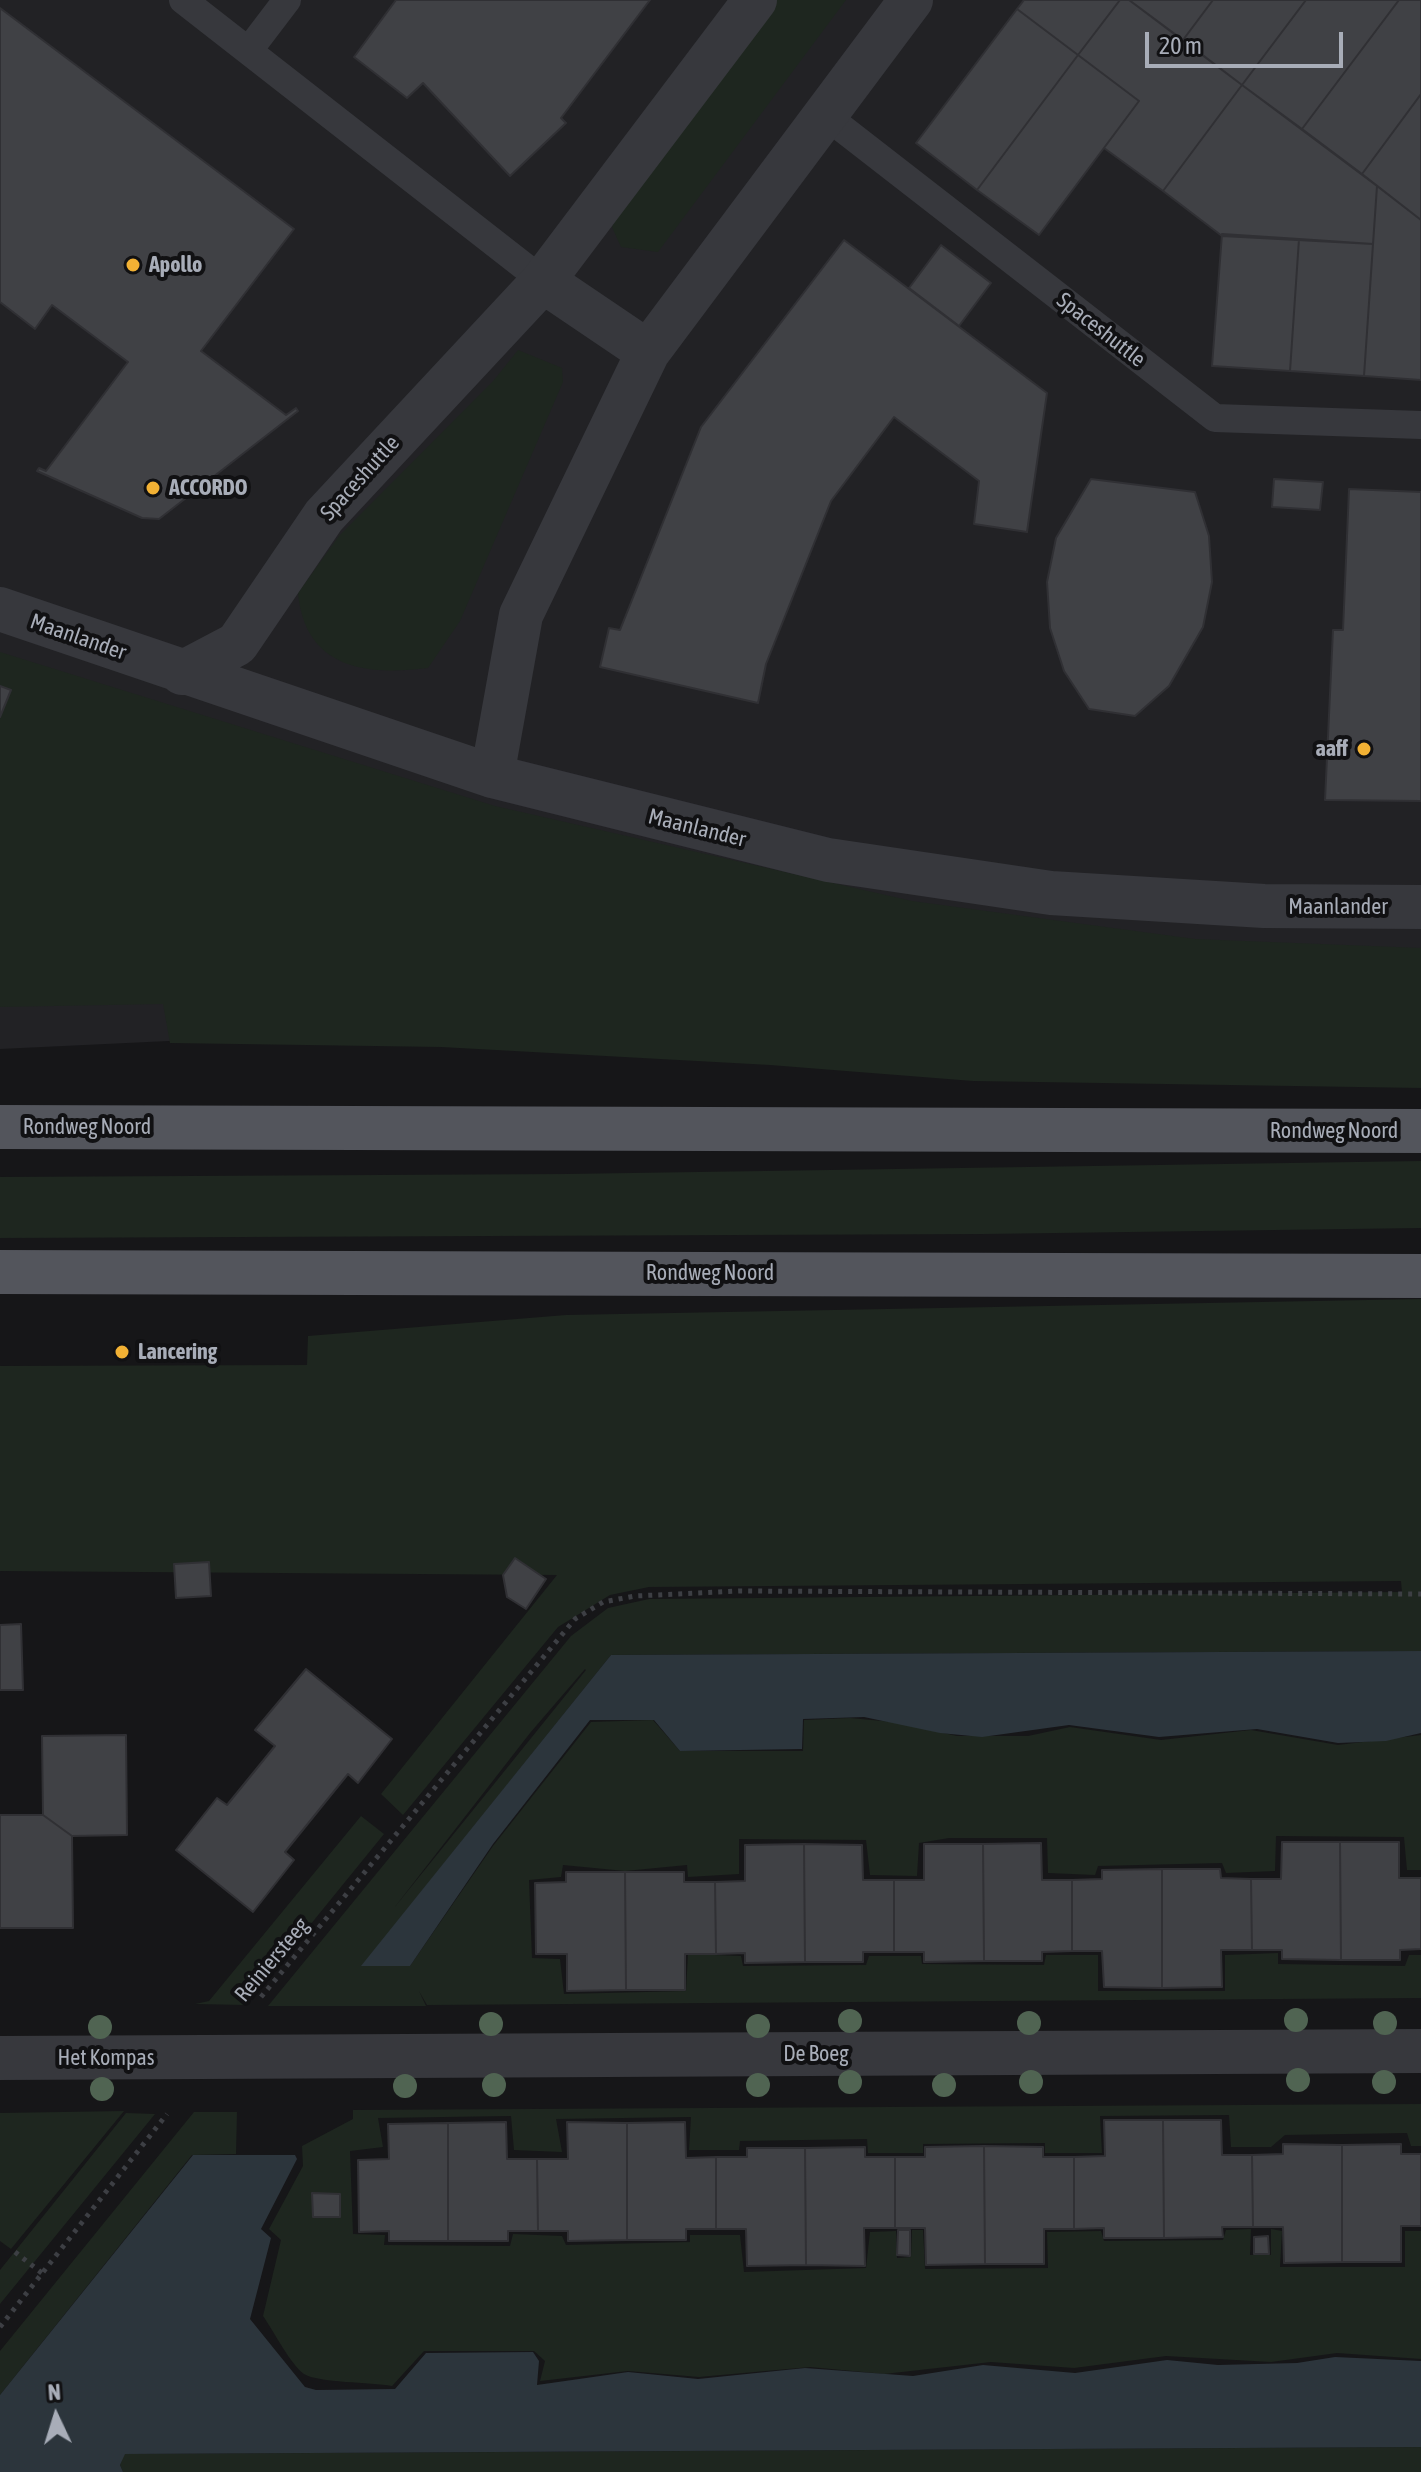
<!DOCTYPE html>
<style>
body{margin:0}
#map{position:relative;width:1421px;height:2472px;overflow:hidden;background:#161618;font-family:"Asap Condensed",sans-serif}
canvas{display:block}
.north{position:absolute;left:16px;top:2376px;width:80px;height:80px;-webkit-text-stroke:6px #111113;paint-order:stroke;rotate:356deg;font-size:22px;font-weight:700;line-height:32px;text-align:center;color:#a8adb8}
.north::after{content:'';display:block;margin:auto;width:28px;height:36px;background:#a8adb8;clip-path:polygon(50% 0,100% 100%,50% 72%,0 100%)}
.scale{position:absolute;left:1145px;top:32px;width:198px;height:36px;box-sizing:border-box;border:4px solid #a8adb8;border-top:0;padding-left:10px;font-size:24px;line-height:28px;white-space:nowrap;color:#a8adb8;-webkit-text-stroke:6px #111113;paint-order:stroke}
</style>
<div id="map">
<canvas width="1421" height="2472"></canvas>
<div class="north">N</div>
<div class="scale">20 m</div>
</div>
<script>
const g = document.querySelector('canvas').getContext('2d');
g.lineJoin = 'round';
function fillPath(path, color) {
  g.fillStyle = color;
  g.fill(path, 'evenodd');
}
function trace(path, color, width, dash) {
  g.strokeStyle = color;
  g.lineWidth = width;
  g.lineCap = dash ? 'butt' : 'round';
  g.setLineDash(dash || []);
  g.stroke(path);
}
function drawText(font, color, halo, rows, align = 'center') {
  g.font = font + ' "Asap Condensed",sans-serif';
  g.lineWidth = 8;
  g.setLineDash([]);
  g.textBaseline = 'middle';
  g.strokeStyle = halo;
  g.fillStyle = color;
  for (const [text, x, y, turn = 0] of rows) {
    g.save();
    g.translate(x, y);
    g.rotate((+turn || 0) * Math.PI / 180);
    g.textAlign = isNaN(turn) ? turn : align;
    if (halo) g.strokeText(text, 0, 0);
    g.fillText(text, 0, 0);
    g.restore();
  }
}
fillPath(new Path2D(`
 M0 0H1421V1011L887 1007 0 1049Z`), '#222225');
fillPath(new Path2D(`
 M775 0H846L658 252 621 247 612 227 622 203Z
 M518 350 562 368 563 382 460 621 428 668C365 676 305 668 298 593L339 536 494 380Z
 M0 652 495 806 912 901 1195 939 1421 948V1088L973 1081 770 1065 441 1047 170 1043 163 1004 0 1007Z
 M1421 1161V1228L984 1234 0 1238V1177L566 1174Z
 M1421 1299V1651L611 1655 362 1966H410L493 1846 591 1722 653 1720 680 1751H803L804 1720 850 1718 893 1722 957 1736H1028L1070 1727 1161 1740 1251 1730 1338 1745 1421 1735V1870H1407L1404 1837 1276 1836 1275 1871 1226 1873 1222 1863 1098 1866 1095 1875 1048 1873 1047 1838H949L919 1843 917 1876 870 1875 866 1840 739 1839V1874L688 1877 687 1865 625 1871 563 1865 561 1877 529 1880 532 1958 560 1959 564 1994 686 1991 688 1954 741 1956 743 1966 866 1965 869 1956H921L922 1964 1044 1965 1046 1955H1098V1991H1225V1955L1278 1953V1964L1405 1966 1409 1955H1421V1998L427 2005 419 1991 426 2006H268L571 1636 608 1608 649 1599 1402 1592 1401 1581 649 1587 610 1595 558 1627 403 1815 381 1794 557 1575 0 1571V1366L307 1365 308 1336 566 1315ZM585 1669 586 1670 394 1908 530 1733Z
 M361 1816 384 1834 245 2005 195 2004 209 2001Z
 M1421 2104V2146H1411L1407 2133 1285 2135 1271 2147H1231L1229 2115 1100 2116 1102 2153H1045V2143L923 2144V2153H868L867 2139 740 2141 739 2150H689L691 2117 556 2119 562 2152 514 2150 511 2116 378 2118 383 2147 350 2151 353 2234 385 2235 384 2245 510 2246 513 2234 562 2236 566 2245 690 2242V2235H740L744 2272 866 2268 870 2232 896 2231 897 2258 911 2257 912 2230H923L925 2269 1048 2268 1047 2232 1101 2231 1104 2241 1223 2240 1226 2230 1251 2229 1250 2255H1271V2229L1282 2231 1280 2267H1405V2231H1421V2359L1337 2353 1271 2362 1166 2356 1074 2368 991 2362 884 2374 810 2367 699 2377 628 2371 540 2381 545 2361 534 2351H424L392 2386C371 2382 318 2383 304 2374 291 2365 273 2330 263 2316L281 2240 269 2229 303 2166 302 2146 353 2119V2110Z
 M124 2111 11 2249 0 2241V2113Z
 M194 2112H237L236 2154 192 2155 0 2395V2351Z
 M126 2113 155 2114 0 2304V2270Z
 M1421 2447V2472H123L120 2465 124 2454Z`), '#1e261f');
fillPath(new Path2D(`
 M1421 1651V1733L1386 1741 1338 1743 1257 1729 1159 1737 1069 1725 982 1737 940 1733 864 1717 803 1719 802 1749 680 1751 654 1720H590L493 1844 410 1966H361L611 1655Z
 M193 2155H295L297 2159 261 2229 271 2238 250 2319 305 2387 316 2390 395 2389 426 2353 533 2352 539 2361 537 2385 628 2372 698 2379 805 2368 913 2376 983 2365 1075 2373 1167 2360 1218 2365 1297 2363 1335 2357 1421 2361V2447L125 2454 120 2465 123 2472H0V2395Z`), '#2c353c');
const building = new Path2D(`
 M396 0H650L561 118 566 123 510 176 423 83 407 98 354 57Z
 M1024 0H1120L1078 55 1017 9Z
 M1120 0H1129L1242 85 1163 191 1104 148 1139 101 1078 55Z
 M1129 0H1213L1183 40Z
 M1213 0H1306L1242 85 1183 40Z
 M1306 0H1399L1302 129 1242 85Z
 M1399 0H1421V94L1362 174 1302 129Z
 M0 8 294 229 201 351 286 415 296 408 298 411 159 519 142 518 37 471 39 468 46 471 128 362 52 305 35 329 0 302Z
 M1017 9 1078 55 977 190 916 143Z
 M1078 55 1139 101 1039 235 977 190Z
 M1242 85 1377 186 1373 244 1222 236 1163 191Z
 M1421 94V220L1362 174Z
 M1377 186 1421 220V380L1364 376Z
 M1222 234 1299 239 1290 371 1212 366Z
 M1299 239 1373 244 1364 376 1290 371Z
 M844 240 1047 393 1027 532 974 524 979 481 894 417 831 501 766 664 758 703 600 667 609 628 620 630 701 427Z
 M941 245 991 283 959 326 909 288Z
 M1091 479 1195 492 1209 536 1212 582 1203 627 1169 686 1135 716 1089 709 1064 671 1050 628 1047 582 1056 538Z
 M1274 479 1323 482 1320 510 1272 507Z
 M1349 489 1421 492V801L1325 800 1333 630H1343Z
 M0 686 11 690 0 717Z
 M515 1558 546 1579 526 1609 507 1597 503 1575Z
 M209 1562 211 1596 176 1598 174 1564Z
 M21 1624 23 1690H0V1625Z
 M306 1669 392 1739 358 1783 348 1774 285 1852 294 1860 253 1912 176 1850 217 1798 227 1805 275 1746 255 1730Z
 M126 1735 127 1835 72 1836 43 1815 42 1736Z
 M0 1815H43L72 1836 73 1928H0Z
 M1282 1842H1340L1341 1960 1282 1959V1950H1252L1251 1879H1281Z
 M1340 1842H1399V1878H1421V1949L1400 1950V1960H1341Z
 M1041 1843 1042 1880H1072V1951L1042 1952V1961H984L983 1844Z
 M804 1844 862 1845 863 1880H894V1952H863V1962H805Z
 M804 1844 805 1962 745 1963V1953L716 1954 715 1882 745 1881V1845Z
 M924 1844H983L984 1961 924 1962V1952H894V1880H924Z
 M1162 1869V1988L1104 1987 1102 1951H1072V1880L1102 1879V1870Z
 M1162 1869H1220L1221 1878 1251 1879 1252 1950H1221L1222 1987 1162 1988Z
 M566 1872H625L626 1990 567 1991V1954H536L535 1883 566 1882Z
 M625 1872H684V1882H715L716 1954H685V1990H626Z
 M1104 2120H1163L1164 2238H1104V2228L1074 2229V2157L1105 2156Z
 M1163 2120H1221L1222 2155H1252L1253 2227H1222L1223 2237 1164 2238Z
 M506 2122 507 2159H537L538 2231H508V2241H448V2123Z
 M567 2122 627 2123V2240L568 2241V2231H538L537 2159H568Z
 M685 2122 686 2158 716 2157V2229H686V2240H627V2123Z
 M448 2123V2241H389V2231L359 2232 358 2160 389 2159 388 2124Z
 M1283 2144 1342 2145V2262L1284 2263 1283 2227H1253L1252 2155 1283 2154Z
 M1401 2144V2154H1421V2226H1401V2262H1342V2145Z
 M984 2146 1043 2147V2157H1074V2229H1044V2264H985Z
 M984 2146 985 2264 926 2265 925 2228H895V2157H925V2147Z
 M865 2147V2157H895V2228H864L865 2266 806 2265 805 2148Z
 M747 2148H805L806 2265 747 2266 746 2229H716V2157H747Z
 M312 2193 340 2194V2217H313Z
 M898 2230H910V2256L897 2255Z
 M1268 2236 1269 2254H1254V2237Z`);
fillPath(building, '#404145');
trace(building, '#303034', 2);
trace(new Path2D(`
 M261 1997 575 1619 603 1602 635 1596 739 1591 1421 1594
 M15 2252 43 2274
 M0 2327 167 2114`), '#3d3f44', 5, [4, 6]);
trace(new Path2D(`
 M183 0 543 281
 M249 50 287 0
 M825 115 1215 418 1421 425`), '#37383d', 28);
trace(new Path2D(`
 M543 281 648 352
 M0 609 492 776 828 860 1051 893 1264 906 1421 907
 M182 673 237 644 324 516 543 281 755 0
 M492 776 521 615 648 352 911 0
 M0 2058 1421 2051`), '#37383d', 44);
trace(new Path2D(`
 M0 1127 1421 1131
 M0 1272 1421 1276`), '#53555c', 44);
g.fillStyle = '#506452';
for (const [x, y] of [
 [1296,2020],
 [850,2021],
 [1029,2023],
 [1385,2023],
 [491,2024],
 [758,2026],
 [100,2027],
 [1298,2080],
 [850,2082],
 [1031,2082],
 [1384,2082],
 [494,2085],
 [758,2085],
 [944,2085],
 [405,2086],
 [102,2089]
]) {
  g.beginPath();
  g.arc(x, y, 12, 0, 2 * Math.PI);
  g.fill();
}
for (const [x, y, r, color] of [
 [133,265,8,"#f2b134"],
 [153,488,8,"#f2b134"],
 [1364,749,8,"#f2b134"],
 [122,1352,8,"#f2b134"]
]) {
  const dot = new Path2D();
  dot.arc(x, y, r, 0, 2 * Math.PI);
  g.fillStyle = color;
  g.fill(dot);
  trace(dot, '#111113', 3);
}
drawText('bold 22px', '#a8adb8', '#111113', [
 ["Apollo",149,265],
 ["ACCORDO",169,488],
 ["aaff",1348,749,"right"],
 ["Lancering",138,1352]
], 'left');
drawText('22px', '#a8adb8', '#111113', [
 ["Spaceshuttle",1101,330,38],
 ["Spaceshuttle",360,478,-48],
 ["Maanlander",78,637,19],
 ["Maanlander",697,828,14],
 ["Maanlander",1338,907],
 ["Rondweg Noord",87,1127],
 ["Rondweg Noord",1334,1131],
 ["Rondweg Noord",710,1273],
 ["Reiniersteeg",272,1960,-50],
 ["De Boeg",816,2054],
 ["Het Kompas",106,2058]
]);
</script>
